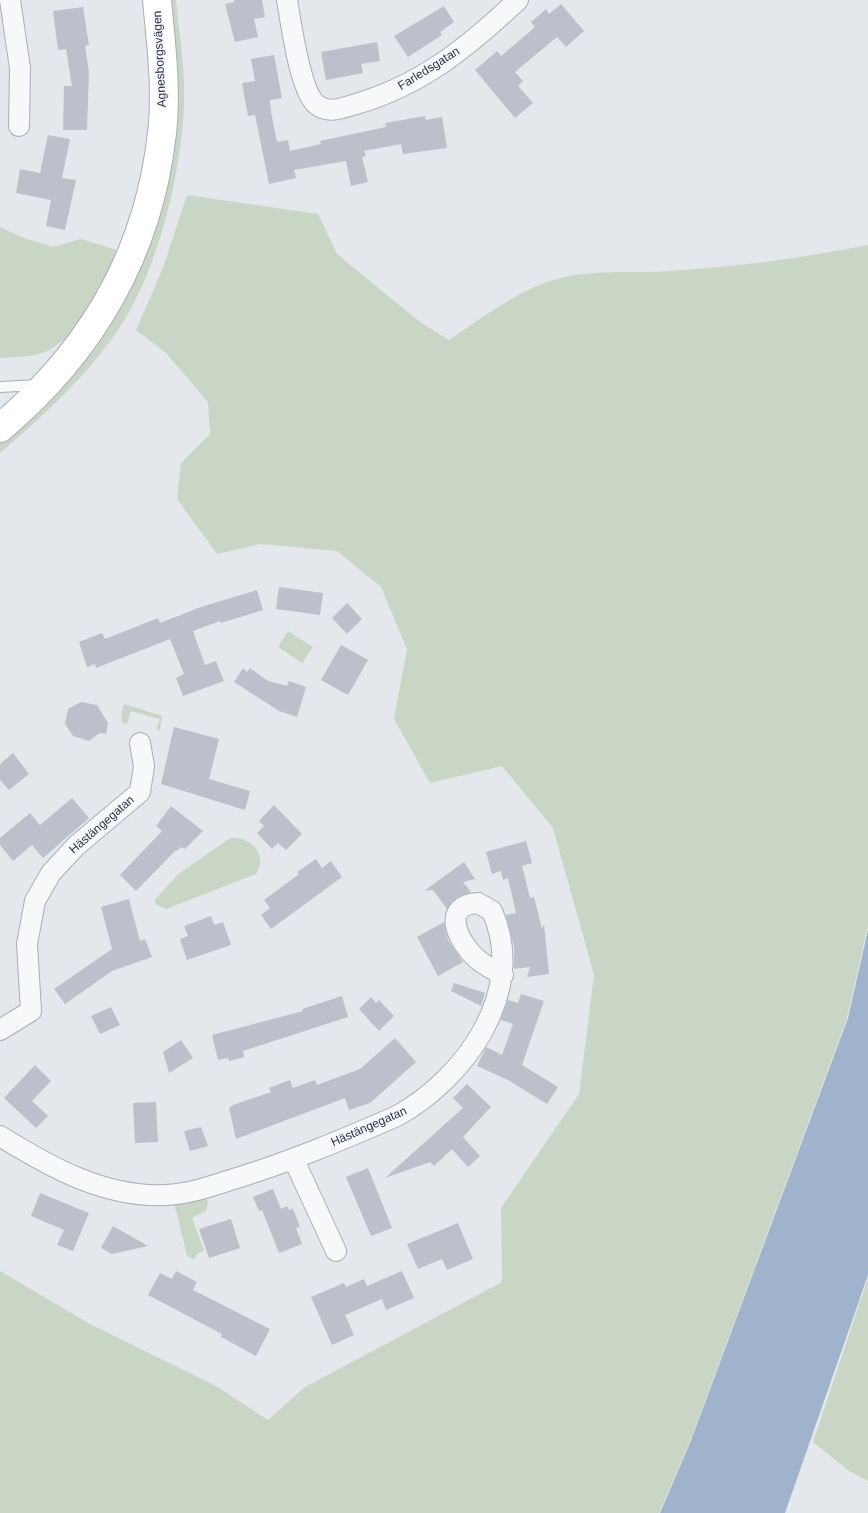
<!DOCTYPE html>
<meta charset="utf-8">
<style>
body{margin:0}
canvas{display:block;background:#e4e7ec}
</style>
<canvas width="868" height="1513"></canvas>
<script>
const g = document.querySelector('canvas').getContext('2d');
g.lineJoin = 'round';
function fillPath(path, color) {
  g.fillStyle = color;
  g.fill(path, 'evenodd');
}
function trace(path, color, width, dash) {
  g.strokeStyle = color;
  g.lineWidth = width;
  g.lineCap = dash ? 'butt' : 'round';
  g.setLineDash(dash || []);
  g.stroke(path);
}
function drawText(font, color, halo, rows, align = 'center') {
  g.font = font + ' Helvetica,sans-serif';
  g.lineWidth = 4;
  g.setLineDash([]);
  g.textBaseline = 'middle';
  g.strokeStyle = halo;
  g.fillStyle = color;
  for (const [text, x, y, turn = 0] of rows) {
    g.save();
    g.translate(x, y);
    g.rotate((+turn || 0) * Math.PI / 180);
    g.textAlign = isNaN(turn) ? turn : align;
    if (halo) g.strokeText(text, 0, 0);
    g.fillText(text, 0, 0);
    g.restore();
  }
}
fillPath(new Path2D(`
 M165 0H176C180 40 187 81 183 121 178 186 155 276 118 330 86 377 43 416 0 453V441L19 427 136 269Z
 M187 195 318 214 337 254 420 322 449 340C480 319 512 295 547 282 586 268 628 274 668 271 735 267 802 258 868 245V925L847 1018 689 1444 659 1513H0V1271L90 1324 216 1386 268 1420 305 1387 502 1282 501 1208 579 1094 594 975 553 828 502 766 430 783 394 719 407 649 381 587 337 551 260 544 217 554 177 499 181 463 210 434 208 402 165 352 136 330 163 268Z
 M0 227 24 238 53 247 81 239 120 251C103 285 76 347 35 355 23 357 11 357 0 358Z
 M288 631 313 647 302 663 278 647Z
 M124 704 162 716 160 730H156L160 719 131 711 127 724 122 722 121 715Z
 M230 838C250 835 269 856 256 874L166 909 155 904V900L177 875Z
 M205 1193 208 1203 206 1211 192 1218 204 1250 197 1254 194 1260 187 1256 174 1202Z
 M868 1278V1481L849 1471 813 1442Z`), '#c9d6c5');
fillPath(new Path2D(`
 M868 930V1275L785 1513H660L690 1443 848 1018Z`), '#9fb4cc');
fillPath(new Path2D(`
 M234 0H262L265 17 254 19 258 37 235 42 225 4 234 2Z
 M561 4 584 31 566 47 557 37 515 72 523 81 518 86 533 103 515 118 475 70 497 51 501 56 535 27 531 22 546 9 549 14Z
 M444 6 454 22 440 32 442 35 408 57 394 36Z
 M83 7 89 45 85 46 89 72 87 130H63L64 86H72L66 49 58 50 53 11Z
 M377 42 380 61 361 64 363 73 326 80 321 52Z
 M274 55 282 98 270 100 271 112 277 142 288 140 290 151 321 144 320 141 386 127 385 123 425 116 426 120 442 117 447 148 403 154 401 144 364 151 366 156 362 157 368 182 351 186 346 161 294 170 296 178 269 184 255 115 248 116 242 83 255 81 251 59Z
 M48 135 70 139 62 178 76 180 65 230 46 226 51 200 16 193 20 169 40 173Z
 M279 587 323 593 320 615 276 609Z
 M257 590 263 610 221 623 220 621 193 631 205 665 216 661 224 681 183 696 176 678 184 674 170 639 96 668 95 664 87 667 79 642 102 633 105 639 158 618 160 623 201 607Z
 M347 603 362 619 347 634 332 618Z
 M341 645 368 660 348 695 321 680Z
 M243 668 247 672 250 668 268 681 287 686 289 681 306 687 297 717 279 711 234 682Z
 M81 702 97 705 108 723 106 734 100 733 89 741 73 736 65 724 68 709Z
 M174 727 219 739 209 779 250 791 245 810 161 784Z
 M13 753 29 774 9 790 0 780V764Z
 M72 798 89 818 43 858 32 845 13 861 0 845V838L30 813 40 825Z
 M274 805 302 834 286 850 278 843 272 849 257 833 264 826 259 821Z
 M171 806 203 831 185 849 181 847 177 851 176 850 136 891 120 875 162 831 156 826Z
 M526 841 532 863 522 866 530 898 534 897 542 929 544 925 549 974 527 977 530 967 514 969V947L506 915 516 913 508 878 503 880 501 871 492 874 486 852Z
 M316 859 322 868 331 861 342 877 271 929 261 915 270 908 264 900 299 874 297 872Z
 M464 862 475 879 463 882 471 892 460 896 452 901 447 909 433 890 424 891Z
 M129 899 140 941 145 939 152 957 112 971 65 1004 54 989 112 949 101 907Z
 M211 916 214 925 223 922 231 945 187 960 180 939 188 936 184 926Z
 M444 922 448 940 463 962 438 976 417 937Z
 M454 983 485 993 481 1006 451 991Z
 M521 994 544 1001 522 1065 558 1087 547 1104 508 1080 477 1066 486 1047 502 1055 513 1024 501 1020 502 1016 508 1000 518 1003Z
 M342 996 348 1017 243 1051 244 1057 229 1061 228 1058 218 1060 212 1035 303 1011 302 1009Z
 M371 997 376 1003 379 1000 394 1016 379 1031 359 1009Z
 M111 1007 120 1025 100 1034 91 1016Z
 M395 1038 416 1062 370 1103 349 1110 345 1098 236 1139 229 1108 233 1105 271 1092 269 1088 290 1080 293 1088 315 1080 317 1085 360 1069Z
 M181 1040 193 1058 169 1073 163 1052Z
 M35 1065 51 1081 32 1101 48 1116 36 1128 4 1098Z
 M467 1084 491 1107 463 1137 480 1156 468 1167 452 1149 434 1166 430 1162 385 1178 463 1108 453 1098Z
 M156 1102 158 1142 135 1143 133 1103Z
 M201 1127 208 1146 190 1151 184 1131Z
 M368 1168 392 1228 371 1236 346 1177Z
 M273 1189 281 1209 287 1206 289 1210 293 1209 300 1227 296 1228 302 1244 279 1253 262 1210 259 1211 253 1197Z
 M40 1193 89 1213 73 1251 57 1245 64 1230 31 1216Z
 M231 1219 240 1248 209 1258 199 1229Z
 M458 1223 473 1259 447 1270 442 1259 418 1269 407 1244Z
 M113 1226 148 1246 112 1254 101 1248Z
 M176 1271 197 1282 193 1290 270 1329 256 1356 221 1337 222 1334 148 1295 160 1273 172 1279Z
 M402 1271 414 1298 386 1310 382 1299 345 1315 354 1335 332 1345 311 1297 344 1283 346 1287 364 1279 367 1286Z`), '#bbc0ca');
const lane = new Path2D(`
 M0 387 38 385`);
const street = new Path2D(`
 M10 0 20 68 19 126
 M287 0C291 23 300 92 317 105 329 114 343 108 356 104 422 85 469 46 518 0
 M0 1030 31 1011 27 944 35 901 51 873 76 846 140 792 144 766 140 743
 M0 1136C50 1167 105 1198 166 1195 190 1194 215 1185 237 1178 292 1161 344 1139 397 1116 465 1078 528 992 492 911L478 903C440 905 458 942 476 958 483 965 494 970 503 975
 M294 1160 336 1251`);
const secondary = new Path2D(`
 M0 428C92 351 149 252 162 133 167 89 161 44 157 0`);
trace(lane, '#a9aeb7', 12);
trace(street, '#a9aeb7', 22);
trace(secondary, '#a9aeb7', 30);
trace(lane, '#f7f8fa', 10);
trace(street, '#f7f8fa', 20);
trace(secondary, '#fff', 28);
drawText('12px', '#2b3445', '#f4f6f9', [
 ["Agnesborgsvägen",160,59,-93],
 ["Farledsgatan",429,69,-32],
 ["Hästängegatan",102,825,-41],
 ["Hästängegatan",369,1127,-24]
]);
</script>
